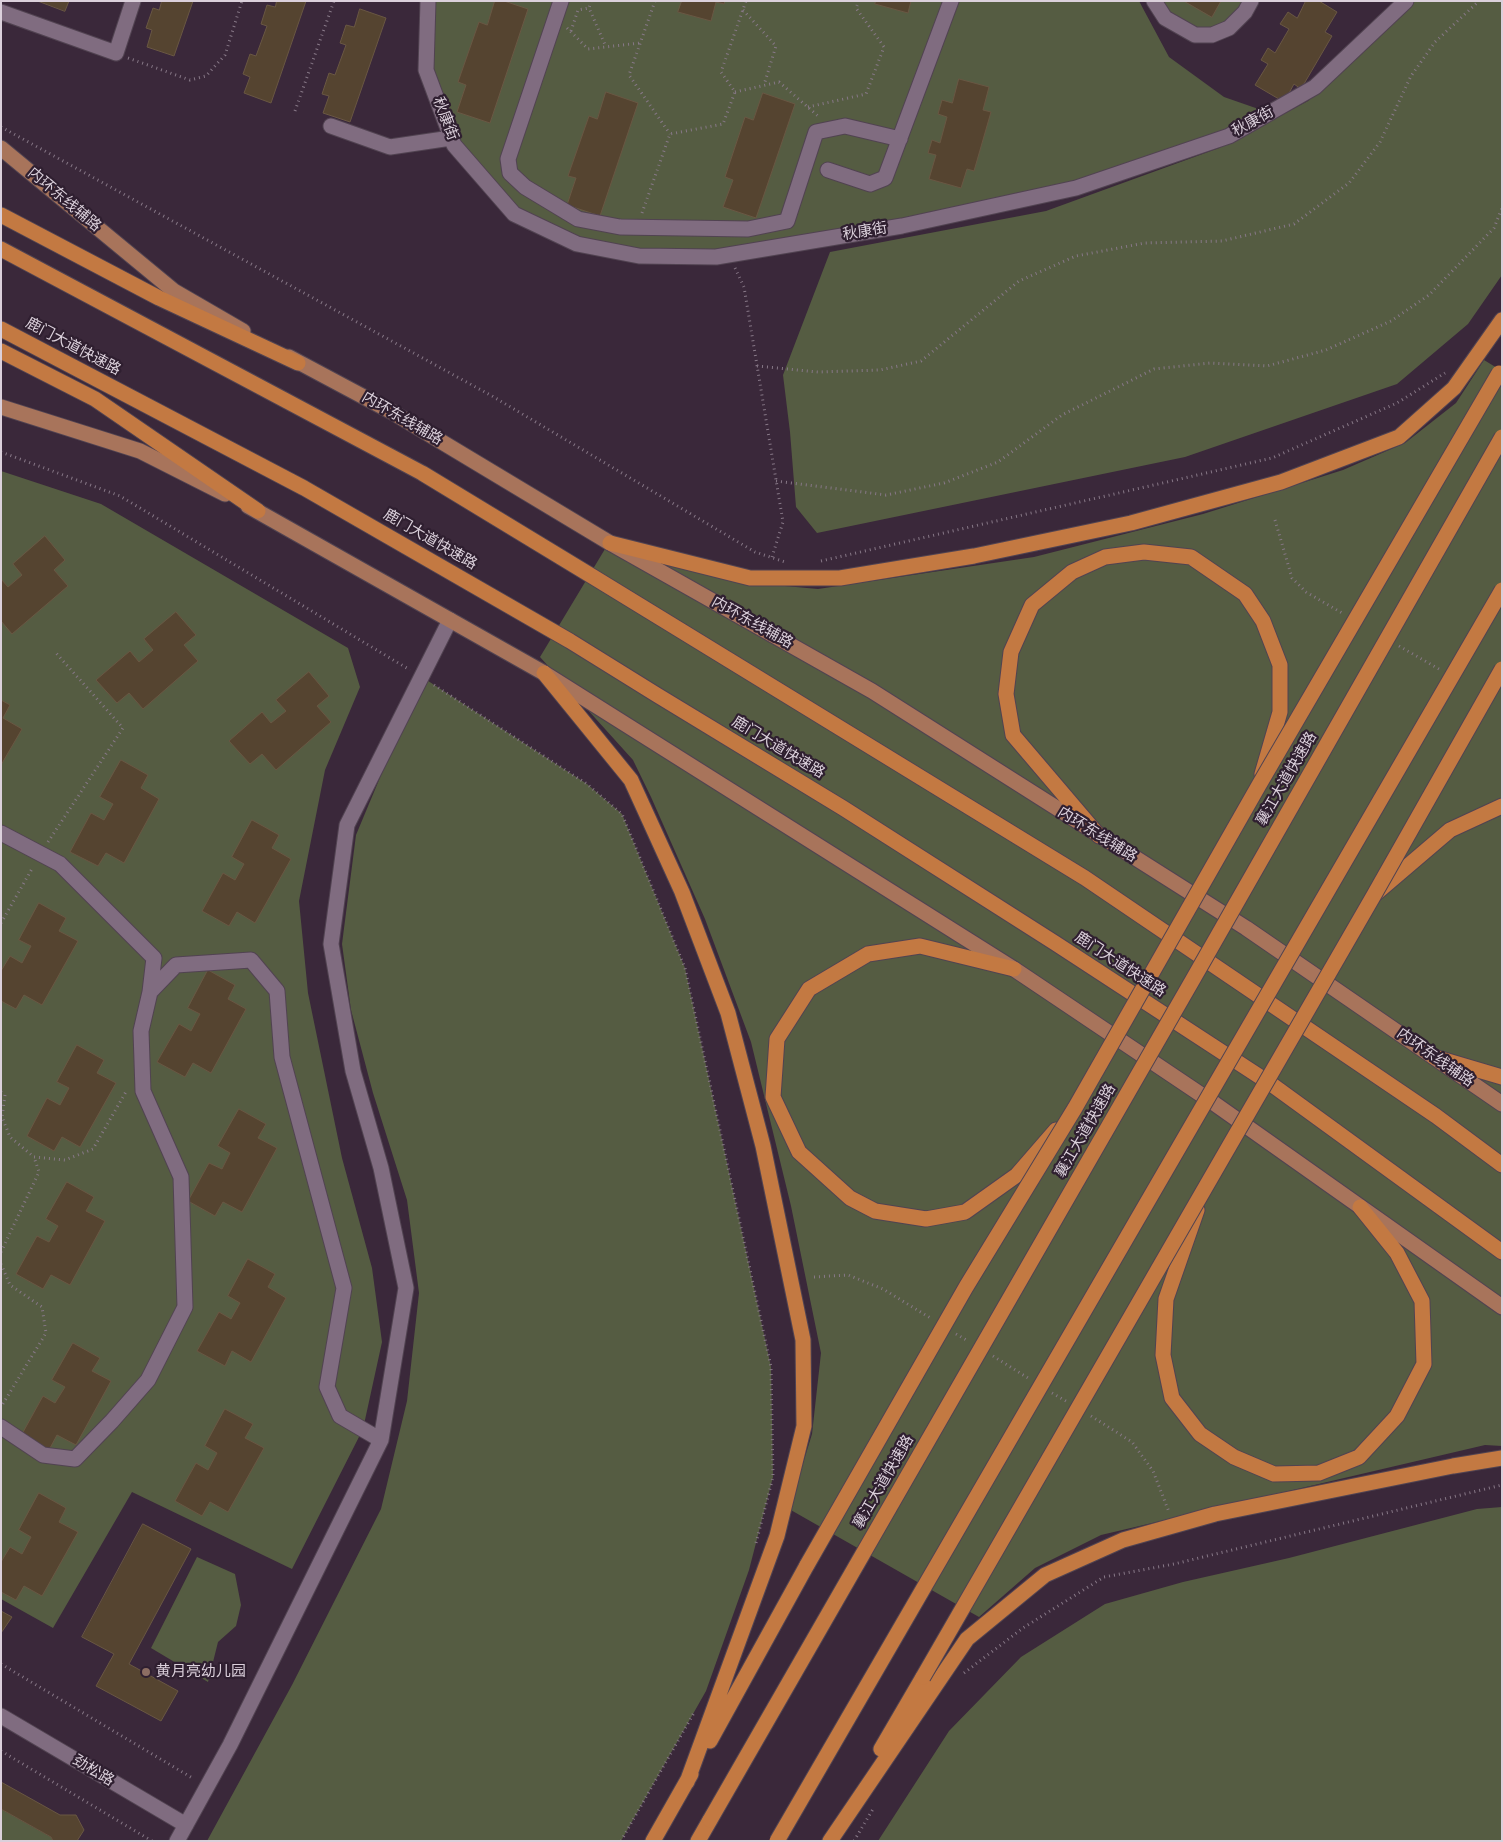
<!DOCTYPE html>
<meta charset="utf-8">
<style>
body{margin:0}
#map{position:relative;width:1503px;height:1842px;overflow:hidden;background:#3a283a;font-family:"Source Serif 4",serif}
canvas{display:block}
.frame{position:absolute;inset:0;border:2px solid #dbd0db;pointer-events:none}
</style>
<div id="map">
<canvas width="1503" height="1842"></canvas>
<div class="frame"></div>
</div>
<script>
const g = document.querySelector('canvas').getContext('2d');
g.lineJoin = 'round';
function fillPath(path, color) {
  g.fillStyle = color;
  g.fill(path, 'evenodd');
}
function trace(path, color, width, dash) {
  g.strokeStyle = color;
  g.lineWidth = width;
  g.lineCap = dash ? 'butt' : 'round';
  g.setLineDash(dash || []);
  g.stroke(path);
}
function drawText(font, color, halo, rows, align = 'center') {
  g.font = font + ' "Source Serif 4","Noto Sans SC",serif';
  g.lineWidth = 4.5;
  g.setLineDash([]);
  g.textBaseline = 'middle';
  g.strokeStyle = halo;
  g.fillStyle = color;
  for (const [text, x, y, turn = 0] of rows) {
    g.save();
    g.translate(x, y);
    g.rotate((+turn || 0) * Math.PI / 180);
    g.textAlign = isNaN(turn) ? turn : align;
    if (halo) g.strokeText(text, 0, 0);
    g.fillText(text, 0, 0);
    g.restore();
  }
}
fillPath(new Path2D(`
 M428 1H1139L1169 57 1224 97 1270 113 1076 188 716 257 577 244 514 214 454 145 426 70Z
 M1154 1H1251L1229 28 1195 35Z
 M1415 1H1502V275L1468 324 1397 384 1185 457 817 533 796 507 790 432 783 375 830 252 1046 211 1219 148 1308 101Z
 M1484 360 1502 371V1446L1485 1445 1101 1535 1035 1568 979 1617 789 1509 812 1434 821 1353 791 1206 751 1042 705 919 651 797 633 760 540 657 605 549 710 574 763 584 818 589 1034 557 1203 514 1343 470 1405 443 1456 403Z
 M1 471 101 504 348 648 360 687 325 770 299 901 308 993 342 1158 372 1268 382 1342 363 1429 292 1569 132 1492 53 1628 1 1599Z
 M422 677 587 784 622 814 685 968 771 1367 773 1477 749 1570 706 1691 621 1841H207L292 1685 381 1509 407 1401 419 1293 407 1200 373 1093 351 1010 342 944 356 835Z
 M1502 1507V1841H878L949 1731 1021 1657 1105 1604 1183 1582 1289 1558 1477 1509Z
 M197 1557 235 1574 241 1605 236 1626 218 1642 208 1682 151 1648Z
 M1 1809 51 1837 53 1841H1Z`), '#555c42');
const building = new Path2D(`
 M38 1H69L65 11Z
 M162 1H193L174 56 147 47 152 30 146 28 153 8 159 10Z
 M277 1H306L271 103 244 93 250 77 243 74 250 54 256 56 267 26 261 24 267 5 275 7Z
 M495 1H504L528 9 490 123 457 112 466 85 458 82 479 22 487 25Z
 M682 1H725L724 4 716 2 711 21 678 12Z
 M876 1H911L908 13 875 4Z
 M1184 1H1221L1212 17Z
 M1306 1H1319L1337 12 1325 32 1332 36 1301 89 1294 84 1284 102 1255 85 1268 64 1261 60 1268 48 1275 53 1289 29 1280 24 1288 12 1297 18Z
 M360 9 386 18 350 122 323 113 329 96 322 94 329 73 335 75 346 45 340 43 346 25 354 27Z
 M959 79 989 87 983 110 991 112 974 171 967 169 961 188 929 179 936 155 928 153 932 140 940 143 947 117 938 114 942 100 952 103Z
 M606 92 638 103 600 216 567 205 576 178 568 176 589 116 597 119Z
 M763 93 795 104 756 218 723 207 733 180 725 177 745 117 753 120Z
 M45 536 65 560 54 570 68 586 12 634 1 621V579L8 587 22 575 13 564Z
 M176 612 196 635 184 645 198 661 143 709 129 693 117 703 96 680 130 651 139 662 153 650 144 639Z
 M309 672 329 696 317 706 331 722 276 770 262 754 250 764 229 741 262 712 271 723 286 711 276 700Z
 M1 700 10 705 3 718 22 729 1 765Z
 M121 760 148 775 141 788 159 799 124 863 106 853 98 866 70 852 91 813 104 820 113 804 100 797Z
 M252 820 279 835 272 848 291 859 255 923 237 912 229 926 202 911 223 873 235 880 244 864 232 857Z
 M39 903 66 918 59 931 78 941 42 1005 24 995 16 1009 1 1001V971L10 956 22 963 31 946 19 940Z
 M208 970 235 985 228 999 246 1009 211 1073 193 1063 185 1077 157 1062 179 1024 191 1031 200 1014 188 1008Z
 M77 1045 104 1060 97 1073 116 1083 80 1147 62 1137 54 1151 27 1136 47 1098 60 1105 69 1088 57 1082Z
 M239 1109 266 1124 258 1138 277 1148 242 1212 223 1202 215 1216 188 1201 209 1163 222 1169 230 1153 218 1146Z
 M67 1182 94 1197 86 1211 105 1221 70 1285 51 1275 43 1289 16 1274 37 1236 49 1242 58 1226 46 1219Z
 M248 1259 275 1274 268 1287 286 1298 251 1362 232 1351 225 1366 197 1351 219 1312 231 1319 240 1303 228 1296Z
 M73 1343 100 1358 92 1371 111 1381 76 1445 57 1435 49 1450 22 1434 43 1396 55 1403 65 1387 52 1380Z
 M225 1409 253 1424 245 1438 264 1448 228 1512 210 1502 202 1516 175 1501 196 1463 208 1470 217 1453 205 1446Z
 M39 1493 66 1508 59 1522 78 1532 42 1596 24 1586 16 1600 1 1592V1562L10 1547 22 1554 31 1537 19 1530Z
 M143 1524 191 1549 129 1664 178 1691 161 1721 96 1686 114 1654 82 1637Z
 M1 1611 12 1617 1 1633Z
 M1 1782 60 1815H76L84 1830 77 1841H53L51 1837 1 1809Z`);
fillPath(building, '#554430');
trace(building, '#695743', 1);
const minor = new Path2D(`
 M428 1 426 70 454 145 514 214 577 244 639 256 716 257 902 226 1076 188 1229 136 1315 87 1406 1
 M561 1 508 159 510 173 525 187 578 219 620 227 748 229 787 221 816 132 845 126 900 139
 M1154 1 1165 18 1195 35H1212L1229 28 1245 12 1251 1
 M1 12 116 53 133 1
 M331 126 390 147 451 138
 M828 170 870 184 885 178 951 1
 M1 833 60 864 154 958 150 992 141 1031 143 1091 181 1177 185 1307 148 1380 112 1421 75 1459 43 1455 1 1427
 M150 992 176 965 251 960 277 991 282 1057 344 1288 327 1387 340 1416 381 1440
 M1 1716 186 1825
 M177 1841 230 1745 381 1440 406 1288 381 1168 353 1071 331 944 347 825 450 620`);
const major = new Path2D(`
 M1 148 174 291 243 331
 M289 357 392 412 610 543 872 691 1246 928 1502 1104
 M1 407 140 451 225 494
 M248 506 544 673 1014 969 1215 1104 1502 1307`);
const highway = new Path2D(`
 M1 215 159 298 298 363
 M1 249 422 473 595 578 1085 878 1436 1116 1502 1165
 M1 329 304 488 570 641 657 695 843 808 1055 943 1271 1084 1502 1252
 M1 351 95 399 258 511
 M610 543 750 578H840L974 556 1131 523 1281 482 1399 437 1454 388 1502 320
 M544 673 631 780 682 892 728 1013 763 1146 803 1340 804 1426 777 1536 687 1782
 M1099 836 1013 735 1006 694 1011 652 1032 605 1072 572 1105 557 1144 552 1191 557 1245 594 1263 621 1280 665V712L1262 774
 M1375 894 1450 830 1502 806
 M1014 969 920 946 868 954 809 989 777 1039 773 1097 799 1152 850 1198 875 1211 926 1219 965 1212 1017 1175 1056 1130
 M1434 1057 1502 1077
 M1197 1210 1166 1299 1163 1355 1172 1398 1200 1434 1234 1457 1274 1474 1319 1473 1359 1457 1397 1416 1424 1364 1422 1301 1397 1253 1360 1207
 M710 1741 807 1565
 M881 1749 923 1677
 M653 1841 691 1774
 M698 1841 710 1820
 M830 1841 967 1639 1045 1575 1123 1540 1215 1514 1453 1466 1502 1458`);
trace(minor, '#514351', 17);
trace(major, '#514351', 17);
trace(highway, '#514351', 17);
trace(new Path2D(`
 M591 1 589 8 606 47
 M655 1 629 75 670 134
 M743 10 776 46 764 85
 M567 28 588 49 640 43
 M571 31 578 10 589 8
 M128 58 190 80 206 76 225 55 242 1
 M735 92 779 82 818 116
 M808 107 866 94 884 47 856 8 859 1
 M295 111 334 1
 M1 127 492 396 755 552 785 562
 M642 213 670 134 723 124 735 92 721 72 746 1
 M735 268 744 287 783 522 772 557
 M757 366 818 372 880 370 921 361 1019 281 1076 256 1145 243 1222 241 1294 224 1349 183 1380 142 1411 76 1435 42 1479 1
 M1 452 120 496 410 670
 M776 481 886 495 944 483 998 462 1062 415 1154 369 1210 363 1267 366 1326 350 1391 321 1429 295 1494 228 1502 208
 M1275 520 1292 578 1306 592 1342 613
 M821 561 1272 458 1397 403 1445 373
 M1399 646 1439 669
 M434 685 587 784 622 814 685 968 771 1367 773 1477 756 1543
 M48 842 123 728 56 653
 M1 923 33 867
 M1 1092 5 1095 2 1117 10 1137 34 1157 65 1160 93 1149 127 1090
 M1 1252 39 1172 34 1157
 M1 1264 10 1285 42 1307 46 1333 1 1407
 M814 1277 848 1275 883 1289 932 1319
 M956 1334 968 1341
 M993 1356 1028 1378
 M1052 1393 1066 1401
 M1091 1416 1132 1442 1153 1471 1169 1512
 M1 1664 194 1779
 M964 1673 1023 1628 1104 1577 1174 1564 1502 1485
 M1 1751 152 1841
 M621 1841 695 1711
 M854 1841 873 1809`), '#877887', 3, [1, 4]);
trace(minor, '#806c80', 15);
trace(major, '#a8745b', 15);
trace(highway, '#c37942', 15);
const highwayBridge = new Path2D(`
 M807 1565 966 1287 1075 1108 1259 785 1499 373
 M923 1677 1374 895 1502 669
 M710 1820 1192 981 1502 437
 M777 1841 1502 590`);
trace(highwayBridge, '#514351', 17, []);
trace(highwayBridge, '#c37942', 15);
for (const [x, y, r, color] of [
 [146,1672,5,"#8d6e63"]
]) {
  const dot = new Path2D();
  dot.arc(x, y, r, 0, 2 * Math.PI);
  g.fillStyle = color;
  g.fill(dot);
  trace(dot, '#2f1f30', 2);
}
drawText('15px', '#dbd0db', '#2f1f30', [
 ["秋康街",445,119,69],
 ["秋康街",1253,122,-29],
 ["内环东线辅路",64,200,40],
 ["秋康街",865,232,-9],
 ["鹿门大道快速路",73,347,28],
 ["内环东线辅路",402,419,30],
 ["鹿门大道快速路",430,540,30],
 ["内环东线辅路",752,623,29],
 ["鹿门大道快速路",778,748,31],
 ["襄江大道快速路",1287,779,-60],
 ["内环东线辅路",1097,835,32],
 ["鹿门大道快速路",1120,965,33],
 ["内环东线辅路",1435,1058,35],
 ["襄江大道快速路",1086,1131,-60],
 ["襄江大道快速路",884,1482,-60],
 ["劲松路",93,1771,31]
]);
drawText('15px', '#dbd0db', '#2f1f30', [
 ["黄月亮幼儿园",156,1672]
], 'left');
</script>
